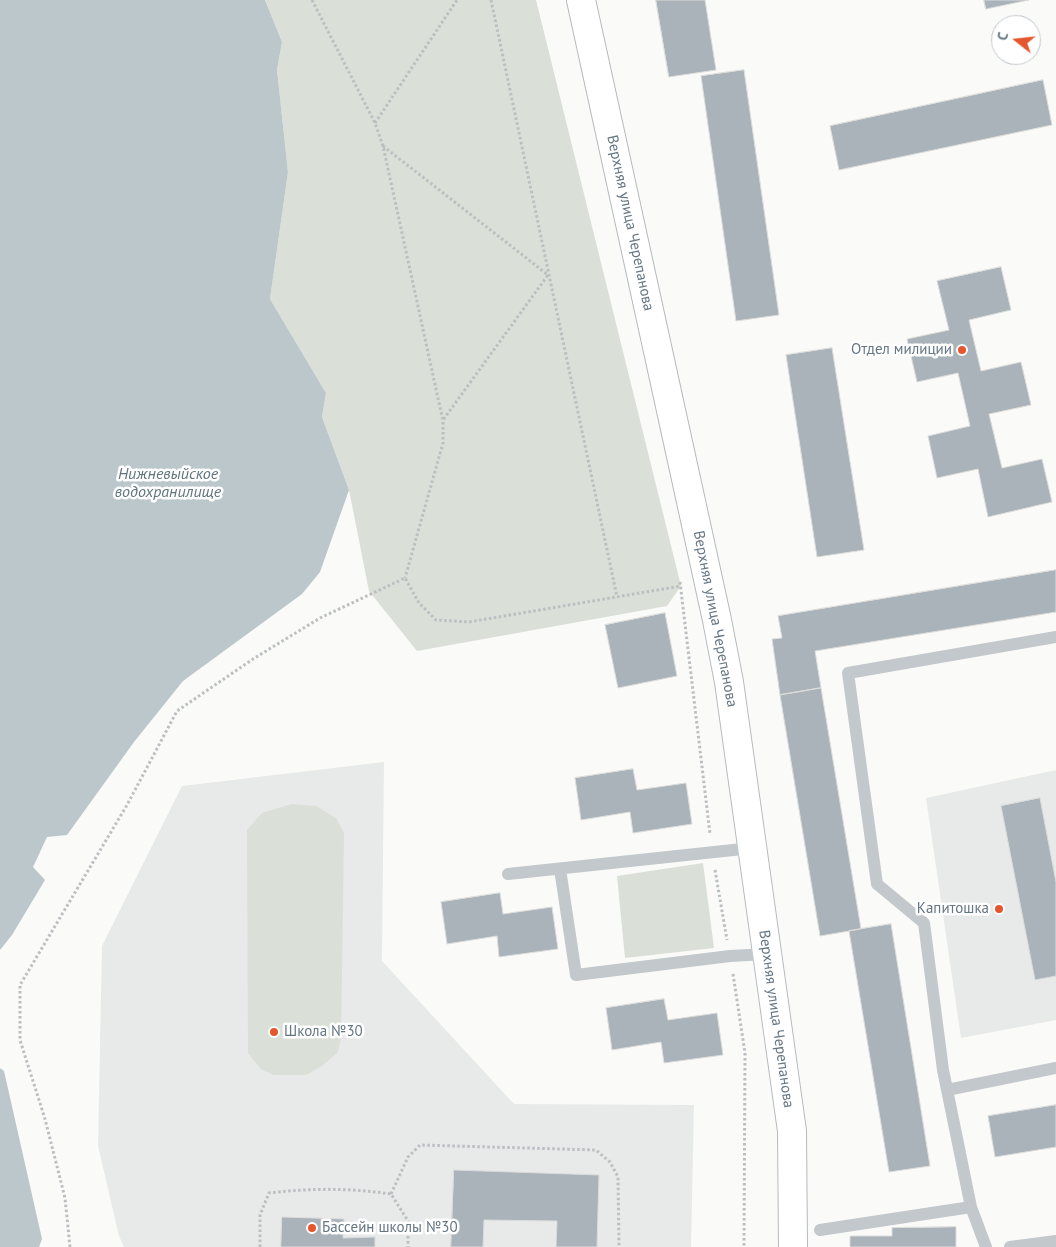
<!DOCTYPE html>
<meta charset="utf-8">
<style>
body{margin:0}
#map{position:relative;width:1056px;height:1247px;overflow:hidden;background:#fafaf8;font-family:"PT Sans",sans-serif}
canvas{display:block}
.north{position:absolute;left:991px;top:15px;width:50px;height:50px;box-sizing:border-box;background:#fff;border:1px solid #c1c8cd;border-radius:50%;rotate:286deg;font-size:14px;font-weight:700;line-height:20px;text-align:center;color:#657683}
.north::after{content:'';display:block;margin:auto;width:18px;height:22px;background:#e4572e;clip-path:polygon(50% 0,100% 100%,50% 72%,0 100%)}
</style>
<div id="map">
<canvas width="1056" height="1247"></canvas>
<div class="north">С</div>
</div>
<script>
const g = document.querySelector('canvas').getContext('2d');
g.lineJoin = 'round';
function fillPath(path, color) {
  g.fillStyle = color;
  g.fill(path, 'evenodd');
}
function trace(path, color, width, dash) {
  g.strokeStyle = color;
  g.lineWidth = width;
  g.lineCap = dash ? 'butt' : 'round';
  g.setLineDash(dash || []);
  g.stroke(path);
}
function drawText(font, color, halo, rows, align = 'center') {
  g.font = font + ' "PT Sans",sans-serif';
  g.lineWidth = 5;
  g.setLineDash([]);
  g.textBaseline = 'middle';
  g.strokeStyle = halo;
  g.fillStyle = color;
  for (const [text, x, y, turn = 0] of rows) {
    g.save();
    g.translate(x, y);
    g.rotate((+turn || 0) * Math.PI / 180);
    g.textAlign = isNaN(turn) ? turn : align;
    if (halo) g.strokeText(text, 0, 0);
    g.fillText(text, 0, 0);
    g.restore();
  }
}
fillPath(new Path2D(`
 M384 762 382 961 514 1104 694 1105 691 1247H124L119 1236 98 1146 102 946 182 786Z
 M1056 770V1020L961 1038 926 798Z`), '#e8e9e9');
fillPath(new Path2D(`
 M265 0H536L681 586 667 606 417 651 369 591 349 490 322 417 326 393 270 299 288 172 277 70 282 42Z
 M292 804 316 806 336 818 344 833 341 1039 338 1052 322 1066 306 1075H273L261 1069 248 1053 247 830 262 813Z
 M703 863 714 948 625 958 617 876Z`), '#dadfd7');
fillPath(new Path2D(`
 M0 0H265L282 42 277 70 288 172 270 299 326 393 322 417 349 490 320 572 302 594 183 681 134 742 67 835 47 837 33 867 45 880 12 935 0 950Z
 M0 1068 4 1071 42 1239 39 1247H0Z`), '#bbc7cb');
const building = new Path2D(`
 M656 0H705L716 70 669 77Z
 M984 0H1029L986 9Z
 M744 70 779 315 736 321 701 76Z
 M1043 80 1052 125 839 170 830 126Z
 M1001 267 1011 310 969 320 981 371 1021 362 1031 405 989 414 1002 468 1042 459 1052 502 988 517 978 469 937 478 928 436 970 426 958 373 917 382 907 339 949 330 937 281Z
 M832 348 864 550 817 557 786 355Z
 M1056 570V612L815 651 821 688 780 695 772 639 782 638 778 616Z
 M665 613 677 676 618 688 605 625Z
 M821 688 861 929 820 936 780 695Z
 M633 769 637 790 686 783 692 824 633 833 630 812 581 820 575 778Z
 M1040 798 1056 882V976L1035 980 1001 806Z
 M500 893 503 914 552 907 558 949 499 957 497 936 447 944 441 902Z
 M891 924 930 1166 889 1172 849 931Z
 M664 999 668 1020 717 1013 723 1055 664 1063 661 1042 612 1050 606 1008Z
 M1056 1105V1147L995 1157 988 1116Z
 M454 1170 599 1175 597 1247H556L557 1221 484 1220 483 1247H451Z
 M282 1217 344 1219 343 1238 375 1237V1247H281Z
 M956 1227V1247H850V1236H892V1228Z`);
fillPath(building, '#aab3b9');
trace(building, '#dcdcda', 1);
const primary = new Path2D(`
 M581 0 717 620 729 682 792 1131 793 1247`);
trace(primary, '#b5babe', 30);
trace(new Path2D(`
 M312 0 375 123 383 146 443 421V443L405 578
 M491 0 617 597
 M375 123 457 0
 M383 146 548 275 443 420
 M680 582 710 834
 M715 870 727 940
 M733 974 745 1053 744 1247
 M391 1194 408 1157 420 1145 596 1150 610 1162 618 1177 619 1247
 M70 1247 65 1198 45 1119 20 1040V985L127 805 177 711 253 659 320 618 405 578 419 603 436 620 469 622 681 586
 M260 1247V1215L269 1193C310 1188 350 1188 391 1194L408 1221V1247`), '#bbbfc2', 3, [2.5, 2.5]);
trace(new Path2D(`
 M560 869 576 975 730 956 767 954
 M508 874 752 848
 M947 1090 1056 1068
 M971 1207 943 1070 924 923 877 884 848 673 1056 637
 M820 1230 971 1207 986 1247
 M1010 1247 1056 1241`), '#c3c8cc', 12);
trace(primary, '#fff', 28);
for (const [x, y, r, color] of [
 [962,350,5,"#e4572e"],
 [999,909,5,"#e4572e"],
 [274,1032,5,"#e4572e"],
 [312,1228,5,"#e4572e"]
]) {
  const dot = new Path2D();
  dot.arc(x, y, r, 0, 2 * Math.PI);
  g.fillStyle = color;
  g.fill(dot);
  trace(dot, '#fff', 2);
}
drawText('15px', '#657683', '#fff', [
 ["Верхняя улица Черепанова",630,223,78],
 ["Верхняя улица Черепанова",715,619,79],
 ["Верхняя улица Черепанова",776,1019,82]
]);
drawText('15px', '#657683', '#fff', [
 ["Отдел милиции",952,350],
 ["Капитошка",989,909],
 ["Школа №30",284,1032,"left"],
 ["Бассейн школы №30",322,1228,"left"]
], 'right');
drawText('italic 16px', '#60757c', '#fff', [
 ["Нижневыйское",168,474],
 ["водохранилище",168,492]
]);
</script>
